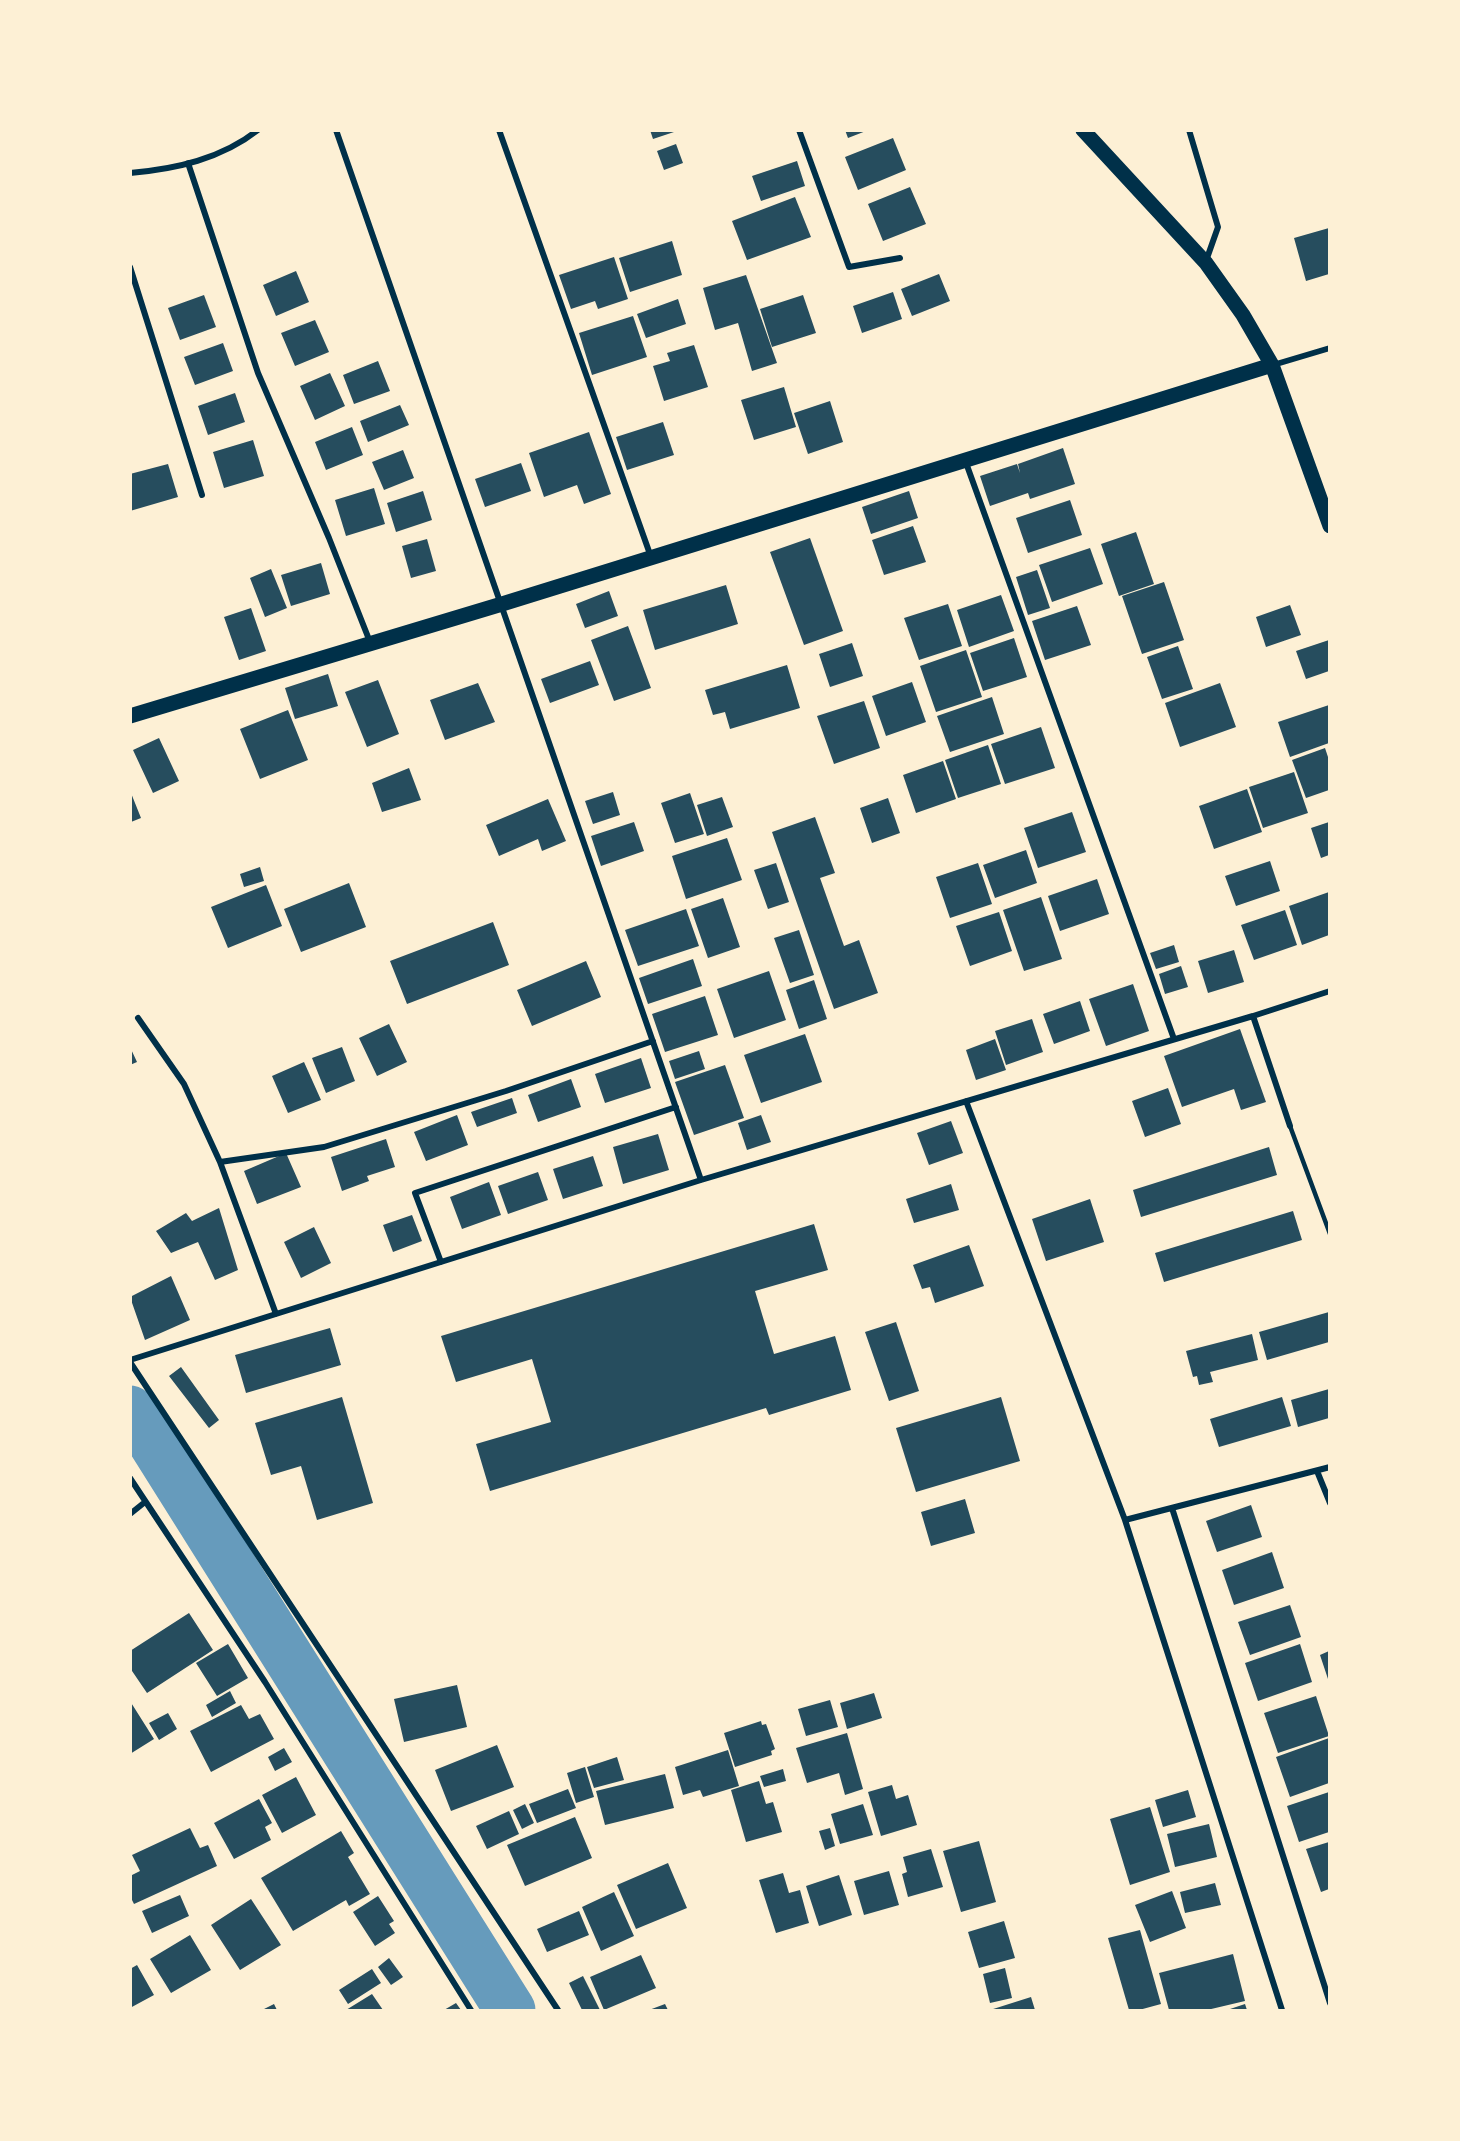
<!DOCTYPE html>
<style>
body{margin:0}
#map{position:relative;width:1460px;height:2141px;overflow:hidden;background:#fdf0d5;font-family:Barlow,sans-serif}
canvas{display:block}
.frame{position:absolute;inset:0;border:132px solid #fdf0d5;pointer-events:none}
</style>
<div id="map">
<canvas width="1460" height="2141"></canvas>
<div class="frame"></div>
</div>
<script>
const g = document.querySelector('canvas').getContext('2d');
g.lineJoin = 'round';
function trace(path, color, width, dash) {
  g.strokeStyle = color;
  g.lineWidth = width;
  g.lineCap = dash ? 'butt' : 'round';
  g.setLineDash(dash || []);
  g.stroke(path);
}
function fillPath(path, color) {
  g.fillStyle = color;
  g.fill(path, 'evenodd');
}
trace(new Path2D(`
 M130 1411 153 1442 510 2010`), '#669bbc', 51);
fillPath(new Path2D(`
 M650 130H677V131L653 139Z
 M845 130H865L866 131 848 138Z
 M893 138 906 170 858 190 845 157Z
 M676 144 683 163 664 170 657 151Z
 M797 161 805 186 761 201 752 176Z
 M910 187 926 224 883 241 868 204Z
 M795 197 811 237 747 260 732 221Z
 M1329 228V274L1306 281 1294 238Z
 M672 241 682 275 630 292 619 258Z
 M614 257 628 299 598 309 595 301 571 309 559 275Z
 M296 271 309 302 276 316 263 285Z
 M939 274 950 301 912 316 901 289Z
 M746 275 777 363 752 371 738 323 715 330 703 288Z
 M893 292 902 319 862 333 853 306Z
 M204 295 216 327 180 340 168 308Z
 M803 295 816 333 772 347 760 309Z
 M678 299 686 324 646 338 637 314Z
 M633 316 647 357 592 375 579 333Z
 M315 320 329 352 295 366 281 333Z
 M223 343 233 371 195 385 184 357Z
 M694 345 708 387 664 401 653 366 670 361 667 353Z
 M378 361 390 391 354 404 343 375Z
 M330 373 345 406 315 420 300 386Z
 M784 387 796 427 754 440 741 400Z
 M235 393 245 422 208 435 198 406Z
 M830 401 843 442 808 454 794 413Z
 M400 405 409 425 368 442 360 421Z
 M663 422 674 455 627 470 616 437Z
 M352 427 363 455 326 470 315 442Z
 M589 432 611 494 584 504 577 485 544 497 529 453Z
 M253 440 264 476 224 488 213 452Z
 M1063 448 1075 484 1030 499 1028 493 990 506 980 476 1017 464 1020 473 1018 464Z
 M403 450 414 478 384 490 372 462Z
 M521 463 531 491 485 507 475 479Z
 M168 464 178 497 130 511V474Z
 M374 488 385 524 346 536 335 500Z
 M423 491 432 520 396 532 387 503Z
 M909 491 918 518 871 534 862 507Z
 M1070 500 1082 535 1028 553 1016 518Z
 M913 526 926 562 884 575 872 540Z
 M1136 532 1154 584 1119 596 1101 544Z
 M810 538 843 631 804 645 770 552Z
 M427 539 436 571 411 578 402 546Z
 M1090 548 1103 584 1052 602 1039 565Z
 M321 563 330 594 291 606 281 575Z
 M271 569 287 608 265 617 250 578Z
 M1037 570 1050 608 1028 615 1016 577Z
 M1164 582 1184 640 1142 654 1122 596Z
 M726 585 738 624 655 650 643 610Z
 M609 591 618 616 585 628 576 604Z
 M1001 595 1014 631 969 647 957 610Z
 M948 604 962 646 919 660 904 618Z
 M1290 605 1301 635 1266 647 1256 617Z
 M1077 606 1091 645 1045 660 1032 621Z
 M251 608 266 651 239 660 224 617Z
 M628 626 651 688 614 701 591 640Z
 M1014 638 1027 677 983 691 970 653Z
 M1329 640V671L1306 679 1296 651Z
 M852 643 863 676 830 687 819 654Z
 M1178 646 1193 689 1162 699 1147 657Z
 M966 650 982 697 936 712 920 666Z
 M590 661 599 685 550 703 541 679Z
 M787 665 800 708 730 729 725 712 713 715 705 690Z
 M328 674 338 706 295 719 285 688Z
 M378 680 399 734 367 747 345 692Z
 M912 682 926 722 886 736 872 696Z
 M478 683 495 722 445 740 430 700Z
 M1220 683 1236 727 1180 747 1165 703Z
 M992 697 1004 734 950 752 937 716Z
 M864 701 880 748 834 764 817 716Z
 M1329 705V743L1290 757 1278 722Z
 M288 710 308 760 260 779 240 729Z
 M1041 727 1055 768 1005 784 991 744Z
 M159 738 179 781 153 793 133 750Z
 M988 745 1001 784 958 798 945 760Z
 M1325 748 1329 760V790L1306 798 1292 760Z
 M943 761 956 799 916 813 903 775Z
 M409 768 421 800 382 812 372 783Z
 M1294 772 1308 813 1263 828 1249 787Z
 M1247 789 1262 832 1214 849 1199 806Z
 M613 792 620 815 593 824 585 801Z
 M131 793 141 818 131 822Z
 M690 793 704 834 675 843 661 803Z
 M722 797 733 827 707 836 697 805Z
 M888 798 900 833 872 843 860 808Z
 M548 799 566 841 542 851 538 839 499 856 486 825Z
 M1072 812 1086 852 1038 868 1024 828Z
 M815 817 835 873 820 878 844 946 859 940 878 993 834 1009 772 832Z
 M634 822 644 851 601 866 591 836Z
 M1329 822V855L1321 858 1311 828Z
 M727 838 742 880 686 899 672 856Z
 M1026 850 1037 883 995 898 983 865Z
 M1270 861 1280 891 1236 906 1225 876Z
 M776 863 789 902 768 909 754 870Z
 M978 863 992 904 950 918 936 877Z
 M260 867 264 881 244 887 240 874Z
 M1097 879 1109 914 1060 931 1048 896Z
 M349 883 366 927 301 952 284 909Z
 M266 885 282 926 228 948 211 907Z
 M1329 892V935L1302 945 1289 906Z
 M1041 897 1062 959 1024 971 1003 910Z
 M723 898 740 947 708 958 691 909Z
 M686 909 699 946 638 966 625 930Z
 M1285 910 1297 945 1254 960 1241 925Z
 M999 912 1012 951 970 966 956 926Z
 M493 922 509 965 407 1004 390 961Z
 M799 930 814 975 790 983 774 938Z
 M1174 945 1179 962 1156 969 1150 953Z
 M1234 950 1244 982 1208 993 1198 961Z
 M693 959 702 986 648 1004 639 978Z
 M586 961 601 997 532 1026 517 990Z
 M1181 966 1188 987 1165 994 1159 974Z
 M769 971 786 1020 734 1038 717 989Z
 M814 980 827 1019 799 1029 786 990Z
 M1133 984 1149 1031 1106 1046 1089 999Z
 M705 996 718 1035 665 1052 652 1014Z
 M1080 1001 1090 1031 1054 1044 1043 1014Z
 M1032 1019 1043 1052 1006 1065 995 1031Z
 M389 1024 407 1062 377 1076 359 1038Z
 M1240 1029 1266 1102 1241 1110 1234 1089 1182 1107 1164 1056Z
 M805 1034 822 1082 761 1103 744 1055Z
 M995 1039 1006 1070 976 1080 966 1050Z
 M130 1047 137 1062 130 1065Z
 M342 1047 355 1081 326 1093 312 1058Z
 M699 1051 705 1069 675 1079 669 1061Z
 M641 1058 651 1088 605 1103 595 1074Z
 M304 1062 321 1100 288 1113 272 1076Z
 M725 1065 744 1118 694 1135 675 1082Z
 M571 1079 581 1107 538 1122 528 1095Z
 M1168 1088 1181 1124 1145 1137 1132 1101Z
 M512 1098 517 1113 477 1127 471 1112Z
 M457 1115 468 1145 426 1161 414 1132Z
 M761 1115 771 1142 747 1150 738 1123Z
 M951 1121 963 1153 929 1165 917 1133Z
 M658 1134 669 1170 623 1184 613 1147Z
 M386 1139 395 1167 367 1176 369 1181 342 1191 331 1157Z
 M1269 1147 1277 1175 1141 1217 1133 1190Z
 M286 1153 301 1187 257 1204 244 1171Z
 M593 1156 603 1186 563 1199 553 1169Z
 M538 1172 548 1200 508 1214 498 1186Z
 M489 1182 501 1215 462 1229 450 1197Z
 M951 1184 959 1210 914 1223 906 1199Z
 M1090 1199 1104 1242 1046 1261 1032 1219Z
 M219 1208 238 1270 215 1280 198 1242 171 1253 156 1231 186 1213 192 1221Z
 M1293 1211 1302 1240 1164 1282 1155 1253Z
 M412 1215 422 1241 393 1252 383 1225Z
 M814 1224 828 1270 755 1291 774 1354 835 1336 851 1390 769 1415 766 1408 490 1491 476 1444 551 1422 532 1359 456 1382 441 1336Z
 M314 1227 331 1263 301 1278 284 1242Z
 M969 1245 984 1286 935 1303 930 1287 922 1289 913 1265Z
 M171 1276 190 1320 145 1340 130 1297Z
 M1329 1312V1342L1267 1360 1259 1332Z
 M896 1322 919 1391 889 1401 865 1332Z
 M330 1328 341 1365 246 1393 235 1355Z
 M1252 1334 1258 1360 1210 1372 1213 1382 1199 1385 1197 1376 1193 1377 1186 1351Z
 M181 1367 219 1420 209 1428 169 1376Z
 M1329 1389V1418L1298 1427 1291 1400Z
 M342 1397 373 1503 317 1520 301 1466 271 1475 255 1423Z
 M1001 1397 1020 1461 916 1492 896 1428Z
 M1282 1397 1291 1426 1219 1447 1210 1419Z
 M965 1499 975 1533 931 1546 921 1512Z
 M1251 1505 1262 1537 1217 1552 1206 1521Z
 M1272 1552 1284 1588 1234 1605 1222 1570Z
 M1290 1605 1301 1637 1250 1655 1238 1622Z
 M189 1613 213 1650 147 1693 130 1668V1651Z
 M228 1644 248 1678 217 1696 196 1663Z
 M1300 1644 1312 1682 1258 1701 1245 1663Z
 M1329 1651V1682L1320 1655Z
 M457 1685 467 1727 404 1742 394 1699Z
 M230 1691 236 1703 212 1717 206 1705Z
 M874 1693 882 1718 847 1729 840 1703Z
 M1316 1696 1329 1736 1278 1753 1264 1713Z
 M830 1700 838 1727 806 1736 798 1709Z
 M130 1701 154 1739 130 1754Z
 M241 1705 249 1719 260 1714 274 1739 211 1772 190 1731Z
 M168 1713 177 1729 159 1740 149 1723Z
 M761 1721 762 1725 766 1724 775 1749 771 1751 772 1755 735 1767 724 1733Z
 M847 1733 863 1789 845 1795 839 1773 807 1783 796 1748Z
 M1329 1738V1783L1290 1797 1276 1757Z
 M497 1745 514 1787 451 1811 435 1770Z
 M284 1748 292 1762 275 1771 268 1757Z
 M728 1750 739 1786 703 1797 700 1790 683 1795 675 1767Z
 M617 1757 624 1780 594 1788 587 1767Z
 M585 1767 594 1797 576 1803 567 1773Z
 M783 1769 786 1781 764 1787 760 1776Z
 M665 1774 674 1808 605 1825 596 1791Z
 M296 1777 316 1815 282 1833 262 1795Z
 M759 1781 766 1804 773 1802 782 1832 746 1842 731 1790Z
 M892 1785 896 1799 908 1795 917 1825 881 1836 868 1792Z
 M568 1789 576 1808 537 1823 529 1804Z
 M1188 1790 1196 1817 1163 1827 1155 1800Z
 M1329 1792V1832L1299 1842 1287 1806Z
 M259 1799 272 1823 265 1827 271 1840 234 1859 214 1823Z
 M525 1804 534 1823 522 1829 513 1810Z
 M863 1804 873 1835 840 1844 831 1814Z
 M1150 1807 1170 1872 1130 1885 1110 1819Z
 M509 1811 519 1834 487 1849 476 1826Z
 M575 1817 592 1858 525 1886 507 1845Z
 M1209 1824 1217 1857 1175 1867 1167 1834Z
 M190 1828 200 1848 208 1845 217 1866 134 1904 130 1896V1876L140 1871 132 1855Z
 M830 1828 835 1846 825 1850 819 1831Z
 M341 1831 354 1853 348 1857 370 1894 349 1906 346 1900 293 1931 261 1878Z
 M979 1841 996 1902 961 1912 943 1851Z
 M1329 1842V1889L1321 1892 1306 1849Z
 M931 1849 943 1887 908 1897 902 1874 907 1872 903 1857Z
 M668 1863 687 1908 636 1929 617 1885Z
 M889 1871 899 1905 864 1915 854 1881Z
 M783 1873 789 1893 800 1890 809 1923 776 1933 759 1880Z
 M839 1875 852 1915 819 1926 806 1886Z
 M1215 1883 1221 1905 1185 1913 1180 1892Z
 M1172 1891 1186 1928 1150 1942 1135 1905Z
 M614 1892 634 1936 601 1951 582 1907Z
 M180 1895 189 1916 152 1933 142 1911Z
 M378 1896 394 1921 389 1924 395 1933 375 1946 353 1912Z
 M251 1899 281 1945 240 1970 211 1925Z
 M579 1911 589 1935 547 1952 537 1929Z
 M1004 1921 1015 1958 979 1968 968 1932Z
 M1140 1930 1161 2004 1139 2010H1129L1108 1938Z
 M190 1935 211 1970 171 1993 150 1959Z
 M1233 1954 1245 2001 1207 2010H1169L1159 1973Z
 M641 1955 656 1988 604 2010 590 1977Z
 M389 1958 403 1977 391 1985 378 1967Z
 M137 1965 154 1995 130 2008V1969Z
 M1005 1968 1012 1998 990 2003 983 1974Z
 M372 1969 381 1983 348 2004 339 1990Z
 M583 1976 600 2010H582L569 1983Z
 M372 1994 383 2010H346Z
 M1031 1997 1035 2010H990Z
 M456 2003 461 2010H444Z
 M274 2004 277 2010H262Z
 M665 2004 668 2010H649Z
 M1245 2004 1247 2010H1227Z`), '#264d5e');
trace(new Path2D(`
 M1290 1126 1330 1234`), '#003049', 4.5);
trace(new Path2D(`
 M336 130 701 1180
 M499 130 651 557
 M799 130 849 267 900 258
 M1189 130 1218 227 1206 261
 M188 163 258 373 329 538 370 642
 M130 173C176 169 221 159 258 130
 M130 267 202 495
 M1273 365 1330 348
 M965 460 1174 1039
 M1253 1016 1290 1126
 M138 1018 184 1084 220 1162
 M966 1101 1125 1520 1282 2010
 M441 1262 415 1193 676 1107
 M276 1314 220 1162 324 1147 506 1091 653 1041
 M130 1360 701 1180 1253 1016 1330 991
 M130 1362 558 2010
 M1317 1471 1330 1503
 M130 1478 265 1682 471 2010
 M1172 1508 1330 2003
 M130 1514 145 1502
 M1125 1520 1330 1467`), '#003049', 6);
trace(new Path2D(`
 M1083 130 1206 263 1243 315 1272 365 1330 526
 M130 716 502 604 1272 365`), '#003049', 15);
</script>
